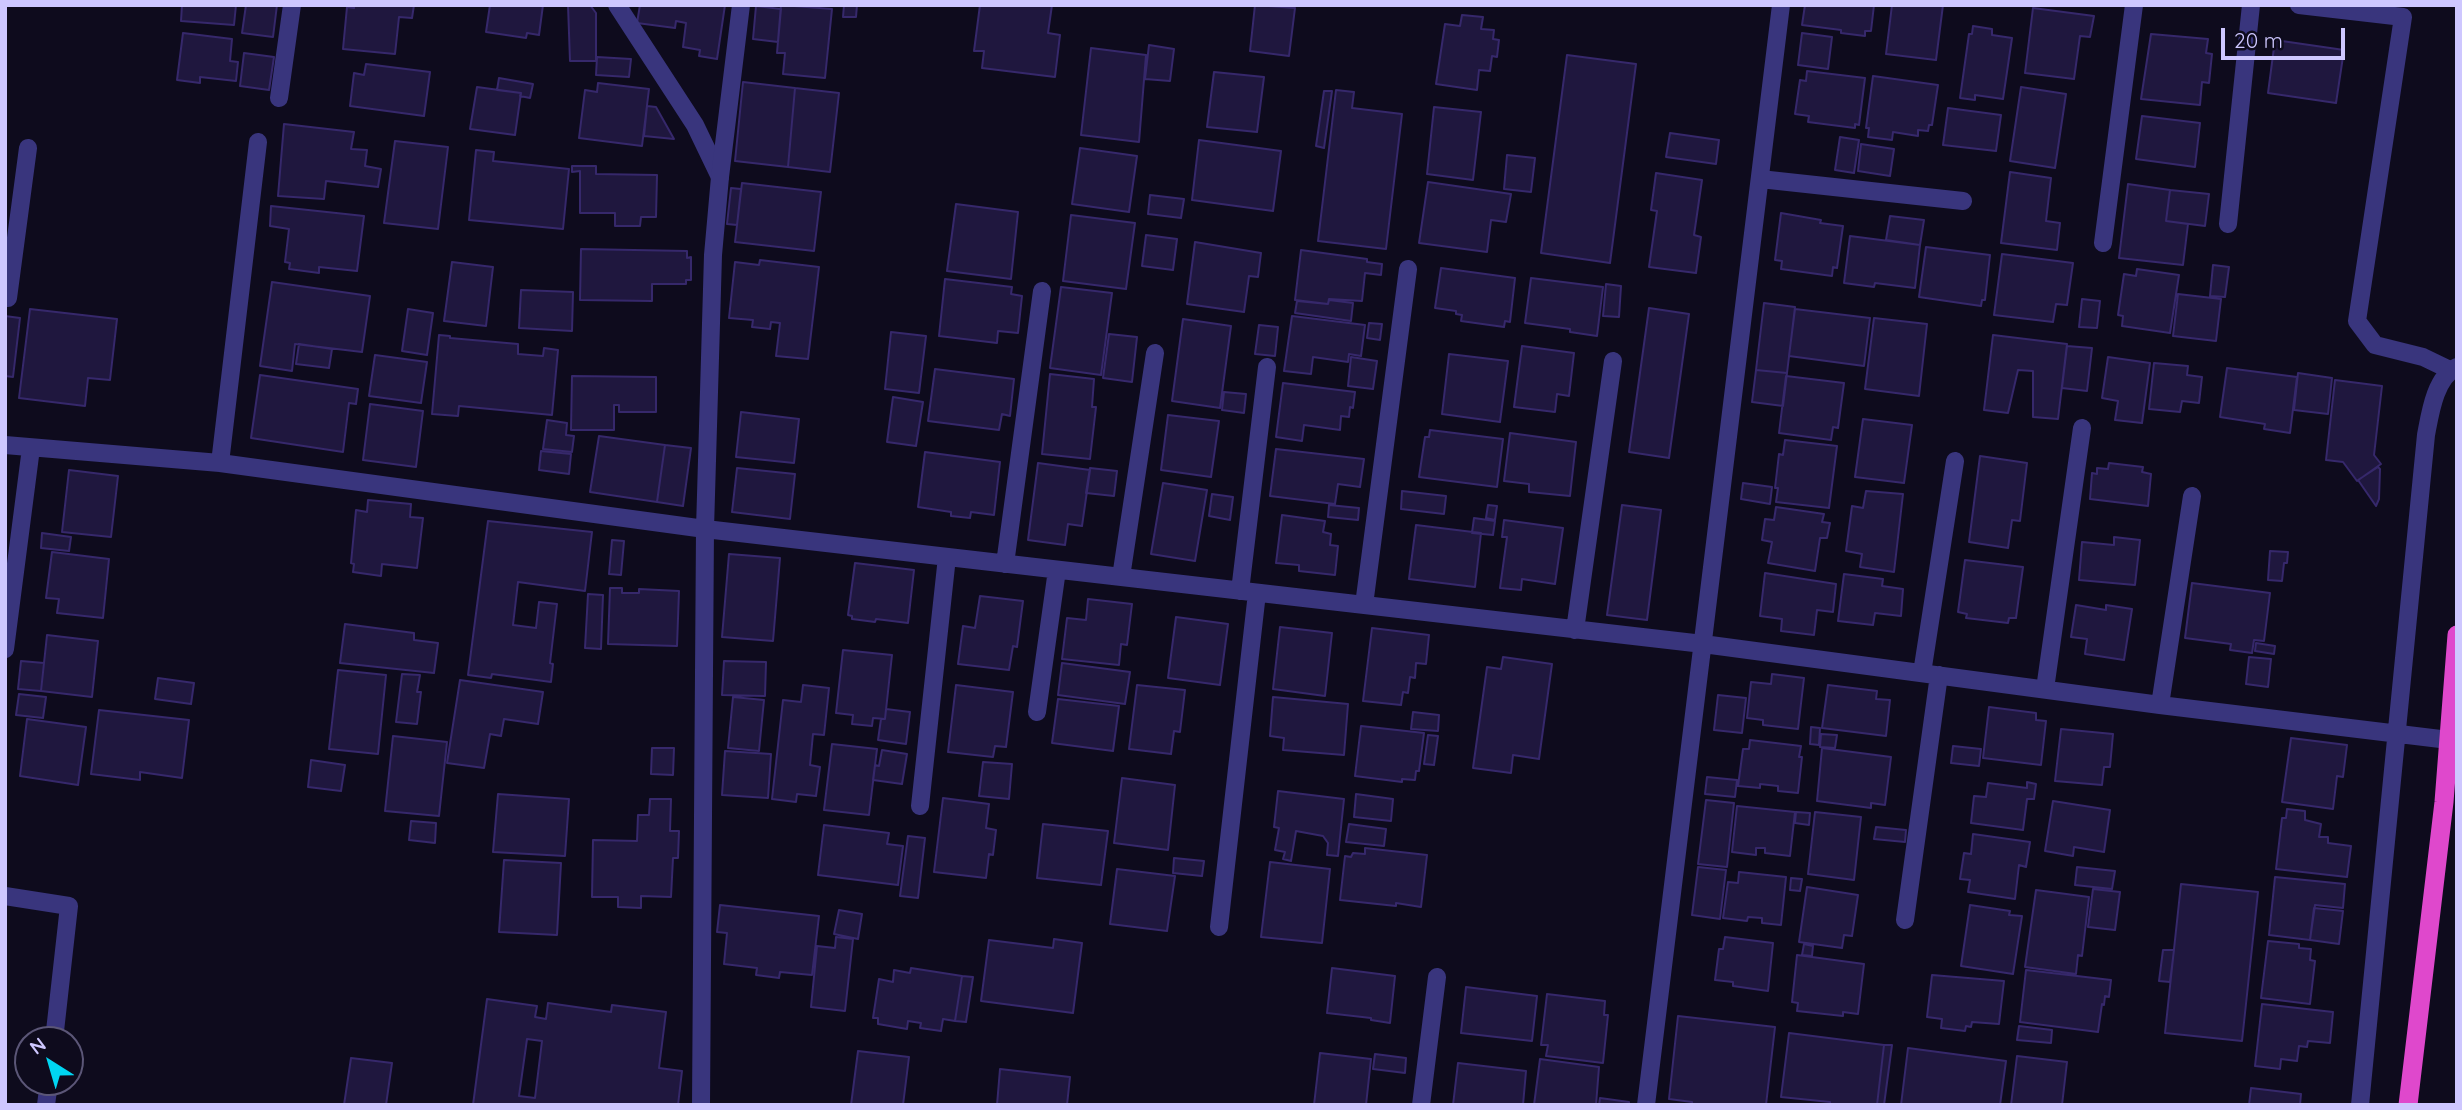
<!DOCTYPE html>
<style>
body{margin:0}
#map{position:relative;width:2462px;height:1110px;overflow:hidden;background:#0e0b1d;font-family:Quicksand,sans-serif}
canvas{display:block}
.frame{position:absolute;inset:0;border:7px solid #cec7ff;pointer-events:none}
.north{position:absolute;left:14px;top:1026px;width:70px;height:70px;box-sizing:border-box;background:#0e0b1d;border:2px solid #5b5677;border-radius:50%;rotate:323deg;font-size:19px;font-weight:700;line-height:28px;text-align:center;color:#cec7ff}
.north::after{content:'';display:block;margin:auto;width:24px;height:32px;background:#00d6f2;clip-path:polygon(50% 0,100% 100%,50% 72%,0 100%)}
.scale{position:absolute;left:2221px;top:28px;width:124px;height:32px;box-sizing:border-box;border:4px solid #cec7ff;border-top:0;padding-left:9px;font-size:21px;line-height:24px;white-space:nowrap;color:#cec7ff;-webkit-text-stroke:5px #0e0b1d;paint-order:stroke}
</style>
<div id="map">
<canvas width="2462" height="1110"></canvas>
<div class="frame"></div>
<div class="north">N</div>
<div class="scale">20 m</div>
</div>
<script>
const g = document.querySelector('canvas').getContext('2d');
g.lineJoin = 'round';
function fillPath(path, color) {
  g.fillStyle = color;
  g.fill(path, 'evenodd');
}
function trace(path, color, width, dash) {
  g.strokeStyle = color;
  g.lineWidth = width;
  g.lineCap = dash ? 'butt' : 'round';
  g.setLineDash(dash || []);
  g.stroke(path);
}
const building = new Path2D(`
 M182 5H236L234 25 181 21Z
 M246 5H277L273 37 242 33Z
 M354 5H414L412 18 399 17 395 54 343 49 347 7 354 8Z
 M490 5H543L539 35 527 33 526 38 486 32Z
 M568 5H590L596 13V61H570Z
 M640 5H725L717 59 699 56 700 50 683 47 686 23 676 21 675 28 637 23Z
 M781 5 832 9 825 78 783 74 785 53H777Z
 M844 5H857L856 17H843Z
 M980 5H1052L1048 33 1060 35 1055 77 982 68 984 51H974Z
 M1255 5 1295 8 1289 56 1250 51Z
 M1805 5H1874L1871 31H1865V36L1841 33V30L1802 25Z
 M1892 5H1943L1936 60 1886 54Z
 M756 6 781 9 778 42 753 39Z
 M2033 8 2094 16 2090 37 2080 36 2074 79 2025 73Z
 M1462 15 1483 17 1481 29 1494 30 1493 39 1499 40 1497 57 1492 56 1490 71 1479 70 1477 90 1436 84 1445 24 1460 26Z
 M1973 26 1992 29V35L2012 38 2003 99 1975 95V100L1960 98 1969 34H1972Z
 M183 33 232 39 230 61 238 62 236 81 200 77V83L177 80Z
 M1802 33 1832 37 1828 69 1798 65Z
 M2151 34 2208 39 2206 53 2212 54 2209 83 2202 82 2200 105 2141 99Z
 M2275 40 2344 50 2336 103 2268 93Z
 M1149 45 1174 49 1170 81 1145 79Z
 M1091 48 1146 55 1139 142 1081 135Z
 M244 53 274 57 269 90 240 86Z
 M1567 55 1636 64 1610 263 1541 253Z
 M597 57 631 59 629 77 596 75Z
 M366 64 430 72 424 116 350 106 354 73 364 75Z
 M1807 71 1865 78 1859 125 1855 124V128L1808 122 1809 116 1795 114 1800 80 1806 81Z
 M1214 72 1264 77 1257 132 1207 127Z
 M1873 76 1938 85 1932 125H1929L1928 131 1918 130V136L1893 132 1892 140 1868 137 1869 128H1866Z
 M499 78 533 84 530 98 520 96 521 93 497 90Z
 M743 82 795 88 788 167 735 161Z
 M598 83 649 89 642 146 579 138 585 90 597 92Z
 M477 87 521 93 515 135 470 129Z
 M2021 87 2066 94 2055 168 2010 161Z
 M795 88 839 93 830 172 788 167Z
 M1336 90 1354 92 1352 108 1402 114 1386 249 1318 241Z
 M1324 91H1332L1324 148 1316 146Z
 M647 106 656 107 674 139 644 136Z
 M1434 107 1481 112 1473 180 1427 174Z
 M1948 108 2001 115 1996 151 1943 145Z
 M2142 116 2200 123 2195 167 2136 159Z
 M284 124 354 132 351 149 367 150 365 166 381 169 378 187 326 181 324 199 278 196Z
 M1670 133 1719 140 1716 164 1666 157Z
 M1840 137 1859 140 1854 173 1835 170Z
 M1199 140 1281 151 1273 211 1192 200Z
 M395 141 448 147 438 229 384 223Z
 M1861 144 1894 149 1890 176 1858 171Z
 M1080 148 1137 156 1129 212 1072 204Z
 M476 150 494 152 493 161 569 169 563 229 469 220Z
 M1507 155 1535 158 1531 192 1504 189Z
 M572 166H596V174L657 175 656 217H641L640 226H615V213H580V171L572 172Z
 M2010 172 2051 178 2046 221 2060 223 2057 250 2001 243Z
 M1656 173 1702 180 1694 235 1701 237 1696 273 1649 267 1657 211 1651 210Z
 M1428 182 1511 194 1506 222 1491 220 1487 252 1419 243Z
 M742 183 821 192 814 251 735 242Z
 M2128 184 2170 190 2166 221 2188 224 2183 265 2119 258Z
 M731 188 741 189 737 225 727 224Z
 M2170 190 2209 194 2205 226 2166 221Z
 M1150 195 1184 199 1181 218 1148 214Z
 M956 204 1018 212 1011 279 947 271Z
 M271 206 364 216 357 271 319 267V273L289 269 290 263 285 262 289 229 270 226Z
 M1781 213 1821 220 1820 223 1843 226 1837 268 1833 267 1832 276 1781 269 1782 261 1775 260Z
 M1071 215 1135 223 1126 289 1063 281Z
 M1890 216 1924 220 1920 245 1886 240Z
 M1146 235 1177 239 1173 270 1142 266Z
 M1850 236 1920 245 1915 288 1875 283 1874 287 1844 283Z
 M1195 242 1261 253 1258 277 1249 276 1244 312 1187 304Z
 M1926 247 1990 255 1985 300H1982L1981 306 1919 297Z
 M581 249 687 251V258L691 257V280H686V284H652V301L580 300Z
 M1301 250 1367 259V262L1382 264 1381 275 1365 273 1362 301 1329 299 1328 304 1295 300Z
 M2002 254 2073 263 2067 305 2056 304 2053 322 1994 315Z
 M760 260 819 267 808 359 776 356 780 323 771 322 770 329 752 327 753 320 729 318 735 262 759 265Z
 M452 262 493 267 486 326 444 321Z
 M2213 265 2229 267 2225 297 2210 296Z
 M1441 268 1515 278 1510 322 1505 321 1504 327 1461 321 1462 315 1456 314V311L1435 308Z
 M2137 269 2179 275 2170 333 2122 326 2123 316 2118 315 2124 274 2136 276Z
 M1531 278 1603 287 1597 336 1570 332V329L1525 323Z
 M945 279 1012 287 1011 294 1022 296 1018 333 998 331 997 343 939 336Z
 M272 282 370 296 362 352 295 344 292 371 260 366Z
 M1606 284 1621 286 1619 317 1603 316Z
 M1061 287 1112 293 1101 375 1050 368Z
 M521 290 573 292 572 331 519 328Z
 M2178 294 2221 299 2216 341 2173 336Z
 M2082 299 2100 301 2097 328 2079 327Z
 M1329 300 1353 303 1351 321 1295 313 1297 301 1328 304Z
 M1764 303 1795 307 1787 373 1756 370Z
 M1649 308 1689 314 1669 458 1629 452Z
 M30 309 117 319 110 380 88 378 85 406 19 398Z
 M408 309 433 313 427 355 402 351Z
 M1795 309 1870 318 1864 366 1789 356Z
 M5 316 20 318 13 377 5 376Z
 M1292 316 1365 325 1361 356 1349 354 1348 362 1313 357 1311 374 1284 371Z
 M1874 318 1927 324 1919 396 1865 389Z
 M1183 319 1231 326 1220 408 1172 401Z
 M1369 323 1382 324 1380 340 1367 338Z
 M1259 325 1278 327 1275 356 1255 354Z
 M891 332 926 336 919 393 885 389Z
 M1109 334 1137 337 1132 382 1103 378Z
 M439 335 450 336V338L518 344V354L543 356 544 348 558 350 552 415 459 406 458 416 432 414Z
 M1993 335 2067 344 2058 419 2033 417V371L2018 370 2008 413 1984 410Z
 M299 344 332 349 329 368 296 364Z
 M1522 346 1574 353 1569 396 1557 394 1555 412 1514 407Z
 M2067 346 2092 348 2087 391 2062 388Z
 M1449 354 1508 361 1500 422 1442 414Z
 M375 355 427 362 421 403 369 396Z
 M1351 357 1377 361 1373 389 1348 386Z
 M2108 357 2150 363 2142 423 2115 420 2118 401 2102 398Z
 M2154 363 2188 366 2187 375 2202 377 2199 403 2182 401 2180 412 2149 409Z
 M2227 368 2297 377 2290 433 2264 429 2265 424 2220 417Z
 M935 369 1014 379 1010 416 1002 414 999 430 928 421Z
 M1756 370 1787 373 1783 406 1752 402Z
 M2298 373 2332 378 2328 414 2294 410Z
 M1050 374 1094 379 1092 407H1096L1090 459 1042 454Z
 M260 375 358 389 356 404 349 403 343 452 251 438Z
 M572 376 656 377V412H619V405H614V430H571Z
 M1786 376 1844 383 1838 428 1833 427 1831 440 1779 433Z
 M2335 380 2382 386 2374 455 2381 464 2357 481 2343 462 2326 460Z
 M1283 383 1355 392 1353 408 1350 407 1349 417 1341 416 1340 430 1304 425 1302 441 1276 437Z
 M1224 392 1246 394 1244 413 1222 410Z
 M893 397 923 402 916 446 887 442Z
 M370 404 423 411 416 467 363 460Z
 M741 412 799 419 794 463 736 457Z
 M1168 415 1219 421 1211 477 1161 470Z
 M1863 419 1912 425 1904 483 1855 477Z
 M547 420 567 423 566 435 574 436 572 452 543 449Z
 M1430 430 1503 439 1497 487 1419 477 1425 437H1429Z
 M1510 433 1576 442 1570 496 1529 492V484L1504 481Z
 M599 436 665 445 657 502 590 492Z
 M1785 440 1837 446 1829 508 1776 502 1778 488H1775L1779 454 1783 455Z
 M665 445 691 448 683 506 657 502Z
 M1276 449 1364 459 1360 487 1338 484 1335 504 1270 496Z
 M541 451 571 454 569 474 539 470Z
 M925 452 1000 462 994 515 971 512 970 518 951 516V512L918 507Z
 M1980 456 2027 463 2020 521 2012 520 2008 548 1969 542Z
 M1038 463 1090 470 1082 526 1068 524 1065 545 1028 540Z
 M2109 463 2143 467 2142 472 2151 474 2148 506 2090 499 2092 473 2097 474V468L2108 469Z
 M2378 467 2380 469 2379 499 2376 506 2358 480Z
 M737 468 795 474 790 519 732 512Z
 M1090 468 1117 471 1114 496 1086 493Z
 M69 470 118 476 111 537 62 532Z
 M1163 483 1207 490 1195 561 1151 554Z
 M1743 483 1772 487 1770 504 1741 499Z
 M1402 491 1446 496 1444 514 1401 509Z
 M1866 491 1903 494 1894 572 1860 567 1862 554 1846 551 1852 506 1863 508Z
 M1212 494 1233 497 1230 520 1209 516Z
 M368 500 411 504 410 517 423 518 417 568 382 564 381 576 353 572 354 564 351 563 356 510 367 512Z
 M1329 505 1359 508 1358 520 1328 517Z
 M1488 505 1497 506 1495 520 1486 518Z
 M1622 505 1661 510 1647 620 1607 615Z
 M1776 507 1824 514 1822 522 1830 523 1827 538H1820L1815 571 1768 563 1772 542 1762 540 1765 519 1774 520Z
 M1282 515 1325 521 1323 532 1331 534 1330 545 1338 546 1335 575 1299 571V565L1276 563Z
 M1474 518 1495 521 1493 535 1472 533Z
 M1504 520 1563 528 1555 584 1522 579 1521 590 1500 588 1507 537H1502Z
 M488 521 592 532 585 591 518 582 513 625 536 628 539 602 557 604 550 663 553 664 551 682 492 674 491 678 468 675Z
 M1416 525 1481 533 1475 587 1409 579Z
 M42 533 71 537 69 551 41 548Z
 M2114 537 2140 540 2135 585 2079 580 2082 542 2114 545Z
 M612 540 624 541 621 575 609 574Z
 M2270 551 2288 552 2287 563H2284L2282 581 2268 580Z
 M52 552 109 559 103 618 57 613 59 599 46 598Z
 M729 554 780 558 773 641 722 637Z
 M1965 560 2023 567 2016 618H2009L2008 623 1966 618 1967 614 1958 612Z
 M855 563 914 570 908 623 876 619 875 622 852 619V616L848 615Z
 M1765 573 1836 584 1833 612 1817 610 1814 635 1781 631 1782 619 1760 616Z
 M1844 574 1883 579 1882 586 1903 589 1901 616 1875 613 1873 625 1838 621Z
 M2192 583 2270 593 2264 641 2254 640 2252 653 2230 650 2231 644 2185 638Z
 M610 588H622V593H639V589L679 591 677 646 608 644Z
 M588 594 603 595 601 649 585 648Z
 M980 596 1023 601 1017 647 1013 646 1009 670 958 664 963 626 975 628Z
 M1088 599 1132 604 1127 645 1121 644 1119 665 1062 659 1067 618 1086 620Z
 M2076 605 2106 610V605L2132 609 2124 660 2085 654 2087 639 2071 637Z
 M1176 617 1228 624 1220 685 1168 678Z
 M345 624 414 633V640L438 643 434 673 340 663Z
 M1280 627 1332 633 1325 696 1273 689Z
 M1372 628 1429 635 1426 664 1416 663 1415 678 1410 677 1408 693 1403 692 1401 705 1363 701Z
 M47 635 98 641 92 697 41 691Z
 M2256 643 2275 646 2274 654 2255 651Z
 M843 650 892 655 885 719 873 718 872 726 852 724 853 715 836 713Z
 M1503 657 1552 664 1539 759 1513 755 1511 773 1473 768 1487 667 1501 669Z
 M2249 657 2271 659 2268 687 2246 684Z
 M21 661 44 663 41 691 18 689Z
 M724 661 766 662 765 696 722 695Z
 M1062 663 1130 672 1125 704 1058 695Z
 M338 670 386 675 378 754 329 749Z
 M402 674 420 675 417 692H421L417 724 396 722Z
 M1772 674 1804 678 1798 729 1763 725V720L1747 718 1751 682 1771 684Z
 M158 678 194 683 191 704 155 699Z
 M460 680 543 692 538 724 504 719 501 736 490 734 484 768 447 763Z
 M803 685 829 688 824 735 813 734 810 765 820 767 816 796 797 794 796 802 772 799 783 700 801 702Z
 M956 685 1013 692 1006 747 995 746 993 757 948 752Z
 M1137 685 1185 690 1180 732 1174 731 1171 754 1129 749Z
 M1828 685 1877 691 1876 699 1890 700 1886 736 1822 728Z
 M19 694 46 697 43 718 16 715Z
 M1718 695 1746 698 1742 733 1714 730Z
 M733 697 764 700 759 751 728 748Z
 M1273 697 1348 704 1344 755 1283 750 1284 738 1270 736Z
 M1058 699 1119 706 1113 751 1052 743Z
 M1989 707 2036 713V720L2046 721 2041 765 1983 758Z
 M886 709 910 712 906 744 878 740 881 719H885Z
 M99 710 189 720 182 778 140 772V780L91 774Z
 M1413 712 1439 715 1438 731 1411 729Z
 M27 719 86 727 78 785 20 776Z
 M1361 726 1424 733 1419 771H1416L1415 780 1402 779V782L1355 776Z
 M1811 727 1820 728 1819 745 1810 744Z
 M2061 729 2113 734 2110 767H2104L2102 785 2055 781Z
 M1821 734 1837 735 1835 748 1820 747Z
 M1428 735 1438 736 1434 765 1424 764Z
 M393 736 447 742 439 816 385 811Z
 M2291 738 2347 745 2343 777 2337 776 2333 809 2282 802Z
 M1750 740 1801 746 1799 757H1802L1798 793 1778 791V786L1760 784V788L1738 786 1743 749H1749Z
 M832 744 877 749 869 815 824 810Z
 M1953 746 1981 749 1979 766 1951 763Z
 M652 748H674L673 775 651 774Z
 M1822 748 1891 757 1885 805 1871 803V808L1817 801Z
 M882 750 907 754 902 784 873 780 875 765 879 766Z
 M725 751 771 754 768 798 722 795Z
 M311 760 345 765 341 791 308 787Z
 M983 762 1012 764 1009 799 979 796Z
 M1707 777 1737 780 1735 797 1705 794Z
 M1122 778 1175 785 1168 850 1114 843Z
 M2027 782 2036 784 2034 799H2027L2023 830 1971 823 1974 796 1986 797 1988 783 2027 788Z
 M1278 791 1344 799 1338 856 1327 855 1328 843 1323 836 1296 831 1291 861 1283 859 1285 852 1275 850 1279 828 1274 827Z
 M498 794 569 799 565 856 493 852Z
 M1356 794 1393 799 1391 821 1354 817Z
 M943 798 989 804 986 828 996 830 993 855 989 854 986 878 934 872Z
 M650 799H671L670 831H679L678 858H673L671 897 641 896V908L618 907V897H592L593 840 637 841 638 815H649Z
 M1706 800 1734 803 1727 867 1698 864Z
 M2053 801 2110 810 2104 852 2074 847 2073 856 2045 851Z
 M1737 806 1795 812 1790 856 1765 853V848H1756V855L1732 852Z
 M2287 809 2305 811V820L2321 824 2319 837H2328V843L2351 846 2347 877 2276 869 2282 818H2286Z
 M1796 812 1810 813 1809 825 1795 823Z
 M1815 812 1861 817 1854 880 1808 874Z
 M411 821 436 823 435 843 409 840Z
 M1043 824 1108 831 1101 885 1037 878Z
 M1349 824 1386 829 1384 846 1346 842Z
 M824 825 889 833 887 844 903 846 898 885 818 875Z
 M1876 827 1906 830 1905 842 1874 839Z
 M1973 834 2030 842 2026 867 2019 865 2015 899 1968 892 1970 880 1960 879 1964 853 1971 854Z
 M908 836 925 838 918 898 900 896Z
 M1365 848 1427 855 1421 907 1396 903V906L1340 900 1345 856 1351 857 1353 853 1365 854Z
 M1174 858 1204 861 1202 876 1173 873Z
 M504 860 561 863 557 935 499 932Z
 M1270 862 1330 869 1322 943 1261 937Z
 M1698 867 1726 870 1720 919 1692 915Z
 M2077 867 2115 871 2112 889 2075 885Z
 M1117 869 1175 876 1167 931 1110 924Z
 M1739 872 1786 877 1781 925 1762 923V918L1748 917 1747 921 1723 918 1728 882 1738 883Z
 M2275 877 2345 884 2343 908 2315 905 2310 940 2269 935Z
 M1791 878 1802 879 1800 891 1790 890Z
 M2181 884 2258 892 2242 1041 2165 1033Z
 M1807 887 1858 895 1852 936 1844 935 1842 948 1799 942Z
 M2093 889 2120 892 2115 930 2088 927Z
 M2036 890 2089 897 2082 956 2078 955 2076 974 2025 967Z
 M720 905 819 916 812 975 780 972 779 978 756 975 757 968 724 964 727 933 717 932Z
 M1970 905 2010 911 2009 915 2022 916 2013 974 1961 966Z
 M2314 908 2343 911 2339 944 2310 940Z
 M839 910 862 914 858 939 834 934Z
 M836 937 853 939 845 1011 811 1007 817 946 835 948Z
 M1725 937 1773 943 1768 991 1733 986V982L1715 980 1719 949H1723Z
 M1054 939 1082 943 1073 1013 981 1001 989 940 1053 948Z
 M2268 941 2299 944V948L2311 949 2310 960 2315 961 2310 1004 2261 998Z
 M1804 944 1813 946 1812 956 1802 955Z
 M2163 950H2174L2170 982 2159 981Z
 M1797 955 1864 964 1858 1014 1843 1012V1016L1797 1011 1798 1003 1792 1002Z
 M911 968 962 976 955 1021 943 1019 941 1031 920 1028 921 1023 908 1021 907 1029 878 1024V1018H873L879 979 893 982 894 970 910 973Z
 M1332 968 1395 976 1390 1023 1371 1020V1018L1327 1013Z
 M2026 970 2111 980 2109 997 2105 996 2104 1005 2102 1004 2098 1032 2020 1022Z
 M1932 975 2004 981 1999 1024 1972 1022 1971 1027 1966 1026 1965 1031 1941 1028 1942 1019 1927 1017Z
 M962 976 973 977 966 1022 955 1021Z
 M1466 987 1537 996 1532 1041 1461 1033Z
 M1547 994 1605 1001 1604 1015H1608L1603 1063 1546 1056 1548 1045H1541Z
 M487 999 537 1006 535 1017 546 1019 548 1003 611 1012 612 1005 666 1012 659 1068 682 1071 678 1105H473ZM527 1039 542 1041 535 1098 519 1096Z
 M2262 1004 2333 1012 2330 1043 2308 1041 2307 1047 2299 1046 2297 1061 2281 1059 2280 1069 2255 1066Z
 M1678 1016 1775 1027 1766 1105H1692V1102L1669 1099Z
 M2019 1026 2052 1030 2051 1043 2017 1040Z
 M1789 1033 1884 1045 1877 1105H1830V1102L1781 1097Z
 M1884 1045H1892L1884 1105H1877Z
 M1908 1048 2006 1061 2000 1105H1901Z
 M858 1051 909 1057 903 1105H851Z
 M1320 1053 1371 1059 1366 1105H1314Z
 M1375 1054 1406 1058 1405 1073 1373 1069Z
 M2017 1056 2067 1062 2062 1105H2011Z
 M351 1058 392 1063 386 1105H344Z
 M1540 1059 1599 1067 1596 1105H1534Z
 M1458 1063 1526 1071 1523 1105H1453Z
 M1000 1069 1070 1077 1067 1105H997Z
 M2251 1088 2301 1094 2300 1105H2249Z
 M1600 1098 1629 1102V1105H1599Z`);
fillPath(building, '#1f173e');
trace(building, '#36286b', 2);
trace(new Path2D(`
 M617 5 695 125 720 177`), '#39357d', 18);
trace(new Path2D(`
 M2299 5 2403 17 2357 321 2375 345 2423 357 2450 370
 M279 98 292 5
 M1760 179 1963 201
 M2228 224 2251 5
 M2103 243 2134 5
 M5 298H8L28 148
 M5 445 220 463 705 529 1703 644 2160 705 2457 741
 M220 463 258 142
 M1005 564 1042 291
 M1121 577 1155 353
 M1240 591 1267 367
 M1364 605 1408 269
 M1575 630 1613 361
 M5 649 31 448
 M1922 673 1955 461
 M2045 689 2082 428
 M2160 705 2192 496
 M1037 712 1057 570
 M920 806 947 557
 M5 896 69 906 54 1040
 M1905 920 1939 675
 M1219 927 1257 593
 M46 1105 49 1082
 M701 1105 705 529 713 255 720 177 741 5
 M1421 1105 1437 977
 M1646 1105 1781 5
 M2360 1105 2426 435C2430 414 2435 377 2457 367`), '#39357d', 18);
trace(new Path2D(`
 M2408 1105 2444 802 2457 635`), '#df48cc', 19);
</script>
